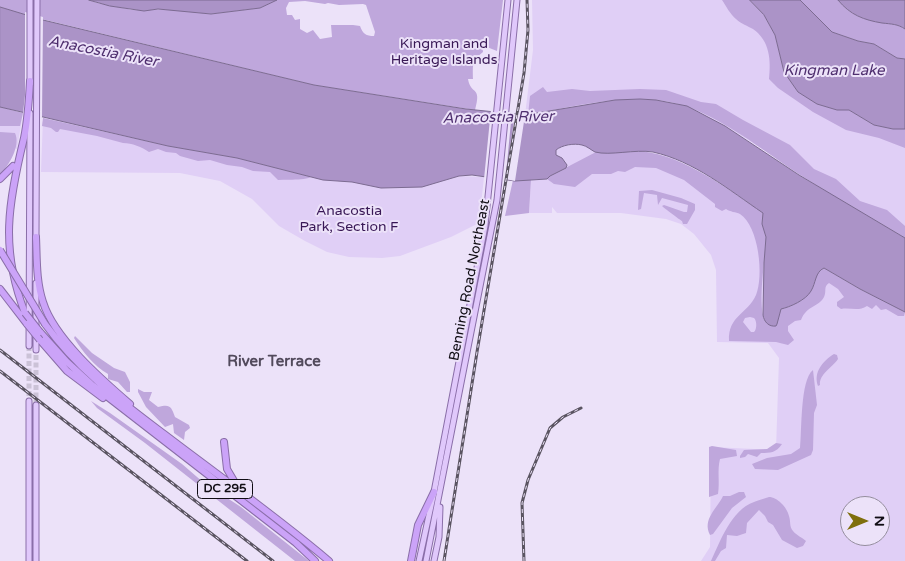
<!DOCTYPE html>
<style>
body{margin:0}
#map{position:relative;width:905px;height:561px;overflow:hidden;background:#ece2f9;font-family:"Varela Round",sans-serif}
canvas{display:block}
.north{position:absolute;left:840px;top:496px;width:50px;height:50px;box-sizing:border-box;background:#ece2f9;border:1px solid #948d9d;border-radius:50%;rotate:90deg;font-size:14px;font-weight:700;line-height:20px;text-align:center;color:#100d14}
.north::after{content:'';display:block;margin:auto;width:18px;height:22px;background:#7f6f0d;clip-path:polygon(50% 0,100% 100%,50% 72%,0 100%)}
</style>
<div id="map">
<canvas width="905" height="561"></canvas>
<div class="north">N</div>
</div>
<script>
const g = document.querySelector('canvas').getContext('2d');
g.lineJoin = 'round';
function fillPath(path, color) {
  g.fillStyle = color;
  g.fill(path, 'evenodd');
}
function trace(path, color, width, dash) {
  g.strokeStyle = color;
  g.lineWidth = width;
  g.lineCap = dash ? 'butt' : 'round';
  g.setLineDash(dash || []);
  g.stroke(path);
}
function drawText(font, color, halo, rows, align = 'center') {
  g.font = font + ' "Varela Round",sans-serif';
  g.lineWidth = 4;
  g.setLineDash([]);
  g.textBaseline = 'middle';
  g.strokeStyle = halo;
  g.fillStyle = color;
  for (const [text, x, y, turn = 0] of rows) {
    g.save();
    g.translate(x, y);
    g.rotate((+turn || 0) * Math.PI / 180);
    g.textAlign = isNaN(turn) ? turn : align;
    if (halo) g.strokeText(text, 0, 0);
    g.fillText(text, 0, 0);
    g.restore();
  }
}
fillPath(new Path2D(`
 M532 0H750L837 110 869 121 905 129V238L725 126 559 109 525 115 533 50Z
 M0 107 23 113 17 149 0 144Z
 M43 118 436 182 459 176 484 177 479 223 451 237 400 256 382 258 349 257 327 252 305 241 279 226 252 199 220 181 180 173 41 172Z
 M576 144 674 158 817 275 860 289 905 312V561H701L710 547 711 447 776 450 779 358 768 343 717 342 716 270 711 255 694 234 681 224 666 219 621 213H557L552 207V213H529L531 180 547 179 556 150 559 147ZM850 506H880V536H850Z`), '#e0cff6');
fillPath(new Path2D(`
 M0 0H89L98 3 133 10 171 9 211 14 260 8 277 0H503L497 51 482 45 483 52C471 61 473 66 473 79H468C471 96 482 85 475 110L314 85 25 15 0 7ZM305 1 325 4 328 3 339 5 363 4 366 5 375 32 374 36C366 36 363 34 360 26L353 25H331L332 37 320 39 313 30 307 33 300 29V19L295 20 292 15H287L286 8 289 2Z
 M722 0H750L764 15 775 35 784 72 798 92 817 104 837 110H849L874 125 893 129H905V148L879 138 846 130 813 112 778 88 769 79C771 60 770 41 753 29 748 26 741 24 736 19 730 14 726 6 722 0Z
 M800 0H838C858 24 874 18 900 26L905 29V59L897 58 874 44 858 41 832 32Z
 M543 87 547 92 572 89 590 91 640 89 666 90 701 102 716 104 743 120 790 145 814 169 836 179 860 201 887 210 905 226V238C869 217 832 196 797 173 756 146 707 104 656 100 613 96 570 107 528 115L530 96Z
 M0 107 23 113 20 126H0Z
 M43 118 168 146 237 158 311 177C302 181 289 179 278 180L270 172 253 171 242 167 227 165 210 160 198 161 180 156 176 153 166 152 158 149 149 152C142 147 132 143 123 143L97 136 60 129 58 132H56L51 128 42 126Z
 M0 132 15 133C21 146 9 165 0 175Z
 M641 151C688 157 725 188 764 213 760 227 767 228 766 239 765 262 758 298 764 320L777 322 781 309C791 307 807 299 812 289 816 281 815 272 824 268L860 289 905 312 904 316H898L886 309 881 310 876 305 872 309 867 306C858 312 850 307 841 309L837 306V302L844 297 838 289 829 283C823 287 827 291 824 297 819 307 807 305 801 320L795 321 788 326V331L794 340 788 345 776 342 729 341C728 315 748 314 756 295 764 277 759 226 740 214 736 212 730 212 726 209L722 211 715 207V204L684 180 656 168 635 167 625 172 618 171 611 174H592L575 187 554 184 547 179 550 176 596 152ZM750 317 754 318C757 321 757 329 754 332H751L743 322 745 318Z
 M513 180H531L529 213 505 216Z
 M652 190 681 198 695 204V210L687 224H683L682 221C680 220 663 207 662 206L664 205 684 212H687L688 205 662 198 658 205 657 195 644 193 641 209 638 210 639 191Z
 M75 336 92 353 114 368 125 372 130 382V392H127L118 382 108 379V374C94 366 83 352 74 338Z
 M834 354 837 355 838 359C832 368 819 374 820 385L818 386C813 372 823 361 834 354Z
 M813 370 817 405 814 413 813 450 811 455 778 470 755 469 752 464 767 458 791 454 800 448C802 431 800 380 813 370Z
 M138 389 144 392H152L149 400 158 407C170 404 171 406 175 417L189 425 190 428 185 432 184 440 174 433 173 424 165 427 146 407 138 392Z
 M91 401 110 413 182 464 204 483 241 507 309 561H295L145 443 97 408Z
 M776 443 782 444C776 453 770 453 761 453L757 457 748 454 745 457 740 458V456L744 450 767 449Z
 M712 446 736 450 737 456 720 459C717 470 720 482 718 494L709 497V447Z
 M739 492H744L746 497 732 508 713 534 710 535C702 519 717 509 723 496H730Z
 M769 497C777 497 787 507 789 516 791 522 789 526 793 531 797 536 802 537 806 541L803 546 797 548 782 540 773 525 768 522 765 516 759 510 747 523 746 533 737 536 727 535 726 548 721 551 715 561H711C720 542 731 510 754 502 758 500 764 499 769 497Z`), '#bfa7dc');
const water = new Path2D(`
 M89 0H277L260 8 211 14 158 9 144 11 110 6Z
 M750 0H800L832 32 858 41 874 44 897 58 905 59V129H893L874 125 849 110H837L817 104 798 92 784 72 775 35 764 15Z
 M838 0H905V29C898 24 891 24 882 23 864 20 850 15 838 0Z
 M0 7 43 20 314 85 466 109 525 115 615 100 640 99 656 100 687 106 725 126 799 175 905 238V312L860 289 824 268C815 272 816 283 811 291 806 300 790 307 781 309L777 324 776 326C769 327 764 322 763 315L764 263 766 237 762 224 763 213C729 190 694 161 653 152 635 149 610 156 595 152 591 150 587 146 582 145 574 143 562 145 556 150V155L562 158 567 165 566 168 550 176 547 179 515 181 472 175 459 176 422 187 381 188 352 182 323 180 237 158 168 146 0 107Z`);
fillPath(water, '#ab93c7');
trace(water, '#7c6b91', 1);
fillPath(new Path2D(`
 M25 12 43 17 42 118 23 113 25 95Z
 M491 109 512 111 506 174 515 114 525 115 515 181 505 179V182L484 179Z`), '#ece2f9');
trace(new Path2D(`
 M29 346V401
 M36 405V350`), '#cbc2d7', 5, [5, 2.5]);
const primary = new Path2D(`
 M30 0V84
 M36 239 37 0
 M29 346 30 113
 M36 350V283
 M29 401V561
 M36 561V405
 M419 561 434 492 485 226 508 0
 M426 561 497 200 517 0
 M434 561 439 537 440 507`);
const highway = new Path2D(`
 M0 179 13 166
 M36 237C37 259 36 281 43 302 54 338 101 379 130 404
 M0 289 27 324
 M25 313C0 249 8 204 24 138 28 119 29 100 30 81
 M45 324C78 370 119 400 164 434 219 476 276 516 329 561
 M40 332 67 362 91 384 296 543 315 561
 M40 340 67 371 103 398
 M224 442 227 469 237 486
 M411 561 418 525 434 492`);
trace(primary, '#8a6ea8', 7);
trace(highway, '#8a6ea8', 8);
trace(primary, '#e0c8fb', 5);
trace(highway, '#cba3f8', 6);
const rail = new Path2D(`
 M0 350 273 561
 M0 371 247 561
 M444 561 477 352 524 73 528 30 527 0
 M524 561 522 503 528 480 550 428 563 417 581 408`);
trace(rail, '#5a5461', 3);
trace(rail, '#ece2f9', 1, [4]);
const highwayBridge = new Path2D(`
 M0 250 45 324
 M25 313 40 332
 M27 324 40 340`);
trace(highwayBridge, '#8a6ea8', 8, []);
trace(highwayBridge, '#cba3f8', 6);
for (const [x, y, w] of [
 [225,489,55]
]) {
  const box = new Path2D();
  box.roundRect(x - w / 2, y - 9.5, w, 19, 4);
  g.fillStyle = '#ece2f9';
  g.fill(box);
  trace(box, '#100d14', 1);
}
drawText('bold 12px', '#100d14', null, [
 ["DC 295",225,489]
]);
drawText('14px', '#391856', '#ece2f9', [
 ["Kingman and",444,44],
 ["Heritage Islands",444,60],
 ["Anacostia",349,211],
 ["Park, Section F",349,227]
]);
drawText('14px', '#100d14', '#ece2f9', [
 ["Benning Road Northeast",470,280,-79]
]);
drawText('italic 15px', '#4f2f6f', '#ece2f9', [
 ["Anacostia River",103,52,11],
 ["Kingman Lake",834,71],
 ["Anacostia River",498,118,-1]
]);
drawText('bold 15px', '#524a5c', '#ece2f9', [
 ["River Terrace",274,362]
]);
</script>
